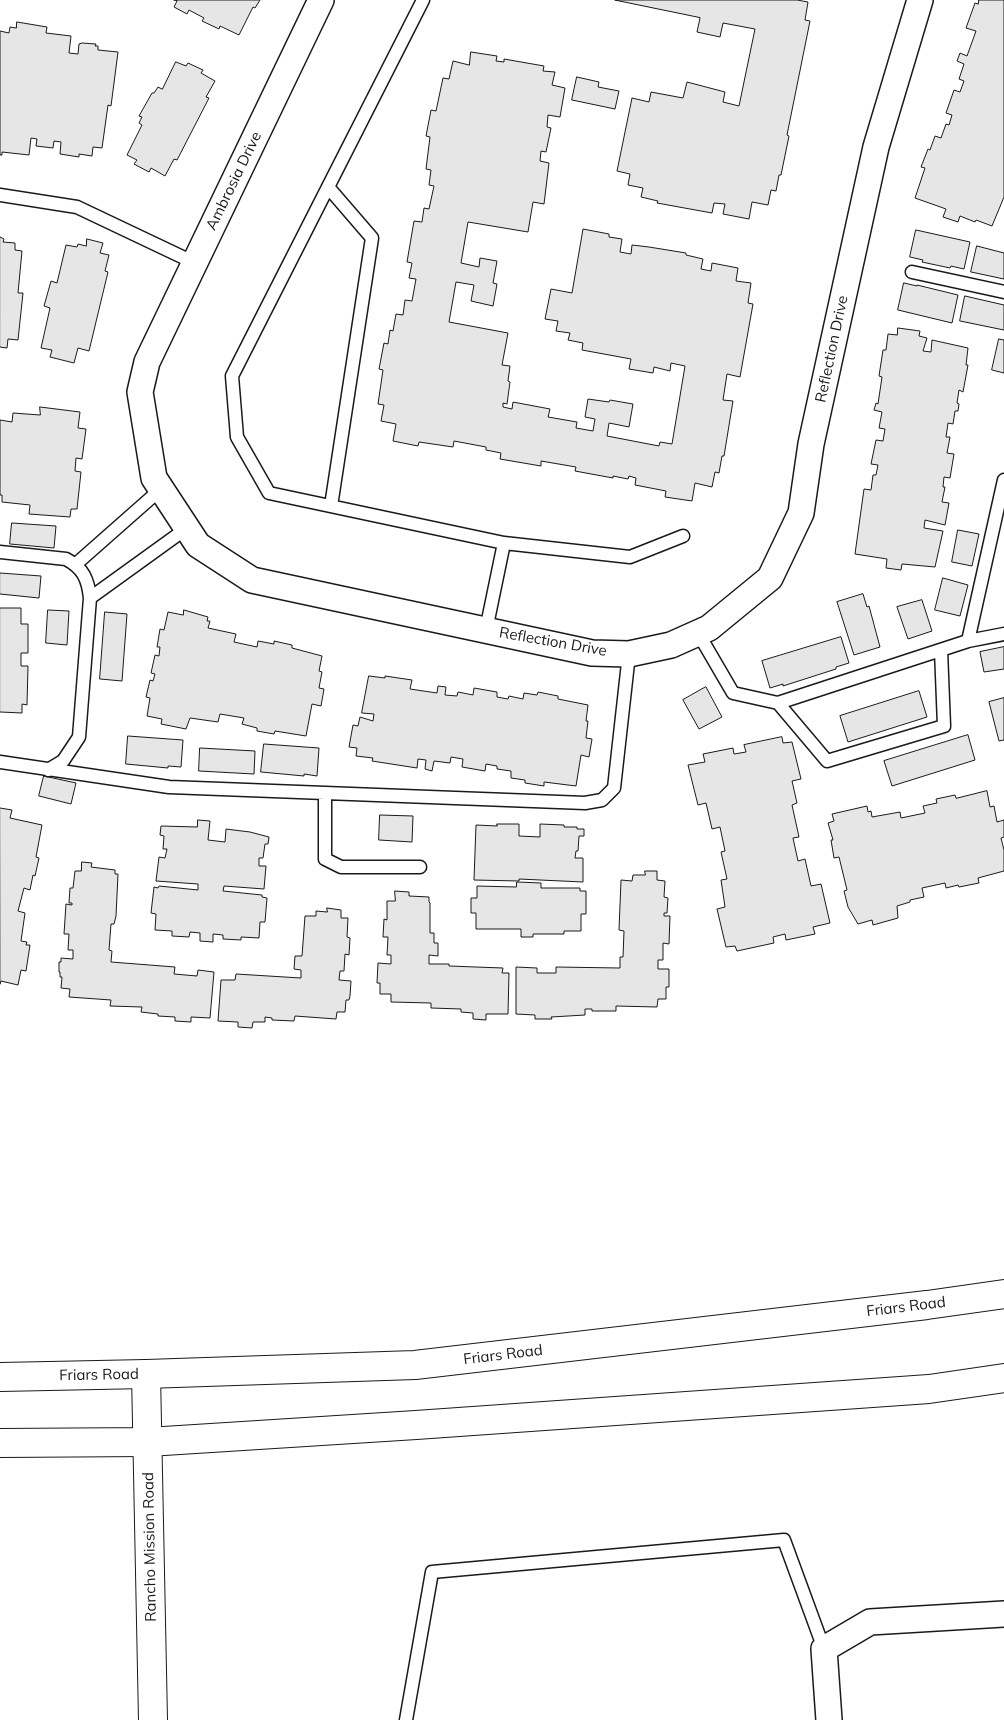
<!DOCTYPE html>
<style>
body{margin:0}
canvas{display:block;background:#fff}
</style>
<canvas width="1004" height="1720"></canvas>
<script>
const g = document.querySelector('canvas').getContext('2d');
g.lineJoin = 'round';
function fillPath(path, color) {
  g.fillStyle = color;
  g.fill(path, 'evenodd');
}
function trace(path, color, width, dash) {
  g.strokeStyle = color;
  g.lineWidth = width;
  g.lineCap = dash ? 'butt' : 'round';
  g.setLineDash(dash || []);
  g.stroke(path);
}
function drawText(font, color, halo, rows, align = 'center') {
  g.font = font + ' Mulish,sans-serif';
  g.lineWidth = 4;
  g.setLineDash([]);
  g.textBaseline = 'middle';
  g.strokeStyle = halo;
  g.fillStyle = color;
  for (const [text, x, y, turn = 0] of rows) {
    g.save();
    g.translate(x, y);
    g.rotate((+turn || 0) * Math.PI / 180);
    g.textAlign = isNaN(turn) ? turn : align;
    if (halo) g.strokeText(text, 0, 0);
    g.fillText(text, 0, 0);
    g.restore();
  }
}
const building = new Path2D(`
 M174 0H260L255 8 253 7 239 35 220 26 219 29 202 21 204 18 189 10 187 14 174 7 177 1Z
 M615 0H797L808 2 805 20 810 21 787 135 789 136 781 175H779L776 191 771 190 768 205 752 202 749 219 723 214 725 204 714 203 712 213 657 203 658 201 641 197 643 188 628 185 630 174 617 171 632 98 649 102 651 92 683 98 687 82 725 92 723 102 739 106 755 29 723 23 720 37 697 32 700 18Z
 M979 0H1004V197L992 226 976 220 975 222 960 216 958 222 943 217 946 209 915 198 925 168 921 167 928 149 930 150 935 136 941 138 946 124 949 125 952 115 946 113 954 90 960 92 964 81 959 79 964 64 957 61 960 53 967 56 976 31 966 28 975 3 978 4Z
 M17 22 47 27 46 33 71 36 69 53 78 54 79 44 82 43 96 44 95 46H98V50L118 52 111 106 108 105 102 148 93 147 92 156 79 154V157L60 154 61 142 54 141 53 148 36 146 37 139 31 138 29 155 2 152V155H0V31L9 33 10 27 16 28Z
 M471 52 497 56 496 61 504 62V59L544 66 543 71 555 72 552 85 565 88 560 117 548 115 547 127 551 128 546 152 541 151 540 161 549 163 544 204 533 202 528 232 468 222 461 263 479 267 480 258 497 261 493 283 497 284 493 306 471 301 474 285 456 282 449 322 508 333 502 365 510 366 508 381 510 382 507 404 503 403V407L512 409 513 402 550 409 548 417 577 422 576 428 593 431 595 419 585 417 588 399 609 402 610 400 633 404 629 427 609 423 607 436 659 446 660 442 672 444 685 366 671 363 670 371 654 367 653 373 629 369 631 359 582 350 583 343 568 340 570 333 556 331 558 321 545 319 551 289 572 293 583 229 609 234V237L622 239 620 252 631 254 632 245 649 247 686 253V255L703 259 701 269 711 271 712 263 738 268 736 281 751 283 748 303 753 304 740 377 727 374 723 400 733 401 724 456H722L719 473 715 472 712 487 695 483 692 501 665 497 666 491 635 485 636 478 629 476 628 479 613 476V478L575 471 576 467 541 461V466L500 459 501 453 486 450V447L454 441 453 447 419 442 418 446 393 441 396 424 381 421 384 405 378 404 383 370 379 369 384 343 388 344 390 330 393 331 396 314 403 315 405 300 412 301 416 279 409 278 412 263 407 262 414 221 422 222 424 208 429 209 434 186 429 185 431 170 426 169 430 137 426 136 431 110 436 111 443 78 449 79 453 61 469 65Z
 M176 62 186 66 188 63 203 70 201 73 215 81 206 97 209 98 177 160 174 159 165 176 151 168 149 172 134 164 137 160 127 155 142 125 139 123 142 117 139 116 152 93H154L158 87 162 89Z
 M577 77 599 82 598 87 619 91 615 109 572 100Z
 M916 230 970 242 964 269 951 266 950 268 922 262 923 260 910 257Z
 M0 237 4 239 3 242 15 243V250L22 251 18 293H23L18 340 8 339 7 348 0 347Z
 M87 239 103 243 100 253 109 255 105 271 108 272 89 351 78 348 74 363 50 357 52 350 41 348 50 308 44 306 51 281 57 283 66 245 77 247 78 244 86 246Z
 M977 246 1004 253V279L971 272Z
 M904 283 917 286V285L958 295 952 323 898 310Z
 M965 296 1004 305V330L960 321Z
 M898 328 920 331 919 336 927 338 923 351 931 352 932 340 968 348 966 365H968L963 392 959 390 957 403 959 404 958 411H955L953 424 948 423 946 437H950L947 453 954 454 950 478 944 477 943 487H945L942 502 949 503 945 525 925 520 924 528 943 531 935 567 902 564 901 570 886 568 887 559 855 554 864 489 871 490 873 475H876L878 465 871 464 876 440 883 441 885 429 879 428 882 412 874 410 876 403 878 404 882 377 879 376 883 350H886L888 334 897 335Z
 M999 339 1004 340V373L992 370Z
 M40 407 80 412 78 428 86 429 82 459 76 458 75 471 81 472 77 509H71L70 517 29 514 30 505 2 502V495H0V420L12 422 13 413 40 415Z
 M12 523 56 526 54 548 10 544Z
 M958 530 979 534 972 566 952 562Z
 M0 573 41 576 39 598 0 594Z
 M943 578 968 585 960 616 935 610Z
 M863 594 867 607 869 606 880 647 854 655 837 602Z
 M922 600 932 631 908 639 897 607Z
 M0 608H21V624H28V653H21V666H28L27 705 22 704V713L0 712Z
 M48 610 69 611 67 645 46 643Z
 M184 610 208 617 207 621H210L208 628 236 634 234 642 257 647 258 641 274 644V641L292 645V648L322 656 319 671 322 672 319 688 324 689 321 706 312 704 306 736 275 731 274 734 257 731V728L242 724 244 718 220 714 218 722 190 718 186 729 161 724 162 719 147 716 150 698 146 697 150 680 153 681 155 674 151 673 155 655 159 656 160 647H157L160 629 164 630 168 612 183 615Z
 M105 612 127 614 122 681 100 679Z
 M841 637 849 663 836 667V669L783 686V684L770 688 762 661Z
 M1004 647V669L984 672 980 652Z
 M369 676 385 678V676L412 680 410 689 437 693 438 686 446 687 445 695 457 696 458 692 473 695 474 688 497 692V697L508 699 509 696 523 699 524 693 537 695 538 692 558 696V699L588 705 586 721H588L586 738 592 739 589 757 581 755 576 786 544 782V786L525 783V780L511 778V771L497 769V766L486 764 485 771 462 767 463 759 451 757 450 763 434 761 432 771 425 769 426 760 418 759 417 768 372 761 373 758 356 756 357 748 349 747 353 725 358 726 360 717 373 721 374 714 362 713Z
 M706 687 722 717 699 729 683 700Z
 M919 691 927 717 848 742 840 716Z
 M1004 698V740L999 741 989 702Z
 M968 735 975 760 892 786 884 761Z
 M128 736 183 740 181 767 168 766V768L126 764Z
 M782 737 783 743 792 742 801 779 792 781 797 803 792 805 799 837 793 838 798 861 805 859 811 886 821 884 830 923 813 927 815 934 786 940 785 934 773 937 774 943 737 951 735 946 726 947 717 909 725 907 721 880 727 879 721 852 725 851 720 827 712 829 706 803 698 805 688 765 705 762 703 754 733 748 734 754 746 752 744 745Z
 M264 744 319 748 317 776 304 774V776L261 772Z
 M200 748 255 751 254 774 199 771Z
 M44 776 76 783 71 804 39 796Z
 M987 791 990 807 994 806 997 822 1004 820V837L1001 838 1004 850V871L978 878 979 883 959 887 958 885 946 888 945 883 922 888 924 897 910 900V902L897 906 898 918 873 925 872 920 858 924 848 907 844 891 847 890 839 857 834 858 831 840H833L828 823 834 821 832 814 867 806 868 812 871 811 872 817 900 812 901 818 925 813 923 806 937 803 936 799 955 795 956 798Z
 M0 808 12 810 10 818 42 825 36 857 39 858 35 876 33 875 30 890 24 888 18 911 25 913 21 941 27 942 26 945H30L26 971 21 970 18 985 1 981 0 984Z
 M380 815 413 816 412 842 379 840Z
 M198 820 210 821 208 840 225 842 226 829 250 832 269 837 268 844H265L263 858H259V866H266L264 889 224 886 223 891 262 895V897L267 898 265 922H260L259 938 241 937V940L223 939V935L213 934V942L200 941V933L190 932 189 937 172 936V931L155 930 156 914 151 913 154 887 158 888 159 886 198 890V884L156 881 159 857 165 858 167 849H163L164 836 160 835 161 826 197 827Z
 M497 824H519V836L540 837V824L564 825V827H577V829H584V836H579L578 851H576L575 858H583V882L519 879V881L474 880 476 825 497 826Z
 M82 862 92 863 91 867 115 870V874H118L116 916 114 924H111L109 950 112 951 111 962 175 967 174 974 197 976 198 970 214 972 210 1018 191 1017V1022L175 1021V1017L158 1016V1014L141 1012 142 1007 110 1006 111 1000 69 997 70 989 61 988 62 977H60V972H59V962H61V958L73 959V950H68L69 934H64L66 904 72 905V903H69L70 888H73L75 871H81Z
 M645 871H657V880L665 881 664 897 668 898 667 913H664V916H670L669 944 663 943V960H658V969H669V987H666V999H658L657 1007 616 1006V1011H592V1009H585V1015L551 1017 552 1019H535V1015L516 1014V967L537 968V973H556V967L620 968V957H623L624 931 619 930 621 880 632 881 633 875H645Z
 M517 882 541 883V888H580V891H586V914H581V931H564V934H533V937H521V929H476V913H471V898H477V886L516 887Z
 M395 891 409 892V896L429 897V902L430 903V933H434V943H438V956L429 955V964H449V966L503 968 502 973H509L508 1014H486V1020L473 1019V1013L461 1012V1009L431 1008V1003L391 1002V994H380V983H377L378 963 391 964V955H387L388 937H383L384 919 387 920V901H395Z
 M327 908 341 910V918H348L347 937 350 938 349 955 345 954 344 971H340L339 980 351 981 350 996 349 1000H346L345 1012H337L336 1019 295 1016 294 1021 272 1020V1018L265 1017V1022H253L252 1028 238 1027V1022L218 1021 221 980H235L236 974 301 978V970L294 969 295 956H302L305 916H316V911L327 912Z`);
fillPath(building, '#e6e6e6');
trace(building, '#1a1a1a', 1);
const service = new Path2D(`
 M423 0 232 376 237 437 269 493 504 543 630 557 683 536
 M328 187 372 238 331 506
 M0 195 77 207 195 263
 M912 272 1004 292
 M0 552 66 559C83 568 88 579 90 598L79 737 63 761 48 770
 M76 564 161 489
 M90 598 187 528
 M486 630 504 543
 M698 633 733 693 778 703 968 641 1004 634
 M968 641 1004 480
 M778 703 827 761 944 726 941 650
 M0 762 169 787 585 803 602 800 614 788 629 654
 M325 793V859L341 867H420
 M406 1720 432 1572 784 1540 824 1649`);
const minor = new Path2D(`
 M321 0 147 362 140 392 154 478 198 545 252 580 592 653 629 654 671 645 709 628 770 578 801 513 811 444 876 147 920 0
 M829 1720 824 1649 870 1622 1004 1614`);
const secondary = new Path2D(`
 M146 1374 153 1720`);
const primary = new Path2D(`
 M0 1377 146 1374 415 1365 927 1305 1004 1294
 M0 1443 148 1442 416 1425 929 1389 1004 1378`);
trace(service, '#1a1a1a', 15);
trace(minor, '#1a1a1a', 28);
trace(secondary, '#1a1a1a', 30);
trace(primary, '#1a1a1a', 30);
trace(service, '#fff', 12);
trace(minor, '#fff', 25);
trace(secondary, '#fff', 28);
trace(primary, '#fff', 28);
drawText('15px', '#1a1a1a', '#fff', [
 ["Ambrosia Drive",234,181,-64],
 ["Reflection Drive",832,349,-78],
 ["Reflection Drive",553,642,10],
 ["Friars Road",906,1307,-7],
 ["Friars Road",503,1355,-7],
 ["Friars Road",99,1375,-1],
 ["Rancho Mission Road",150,1547,-91]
]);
</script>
